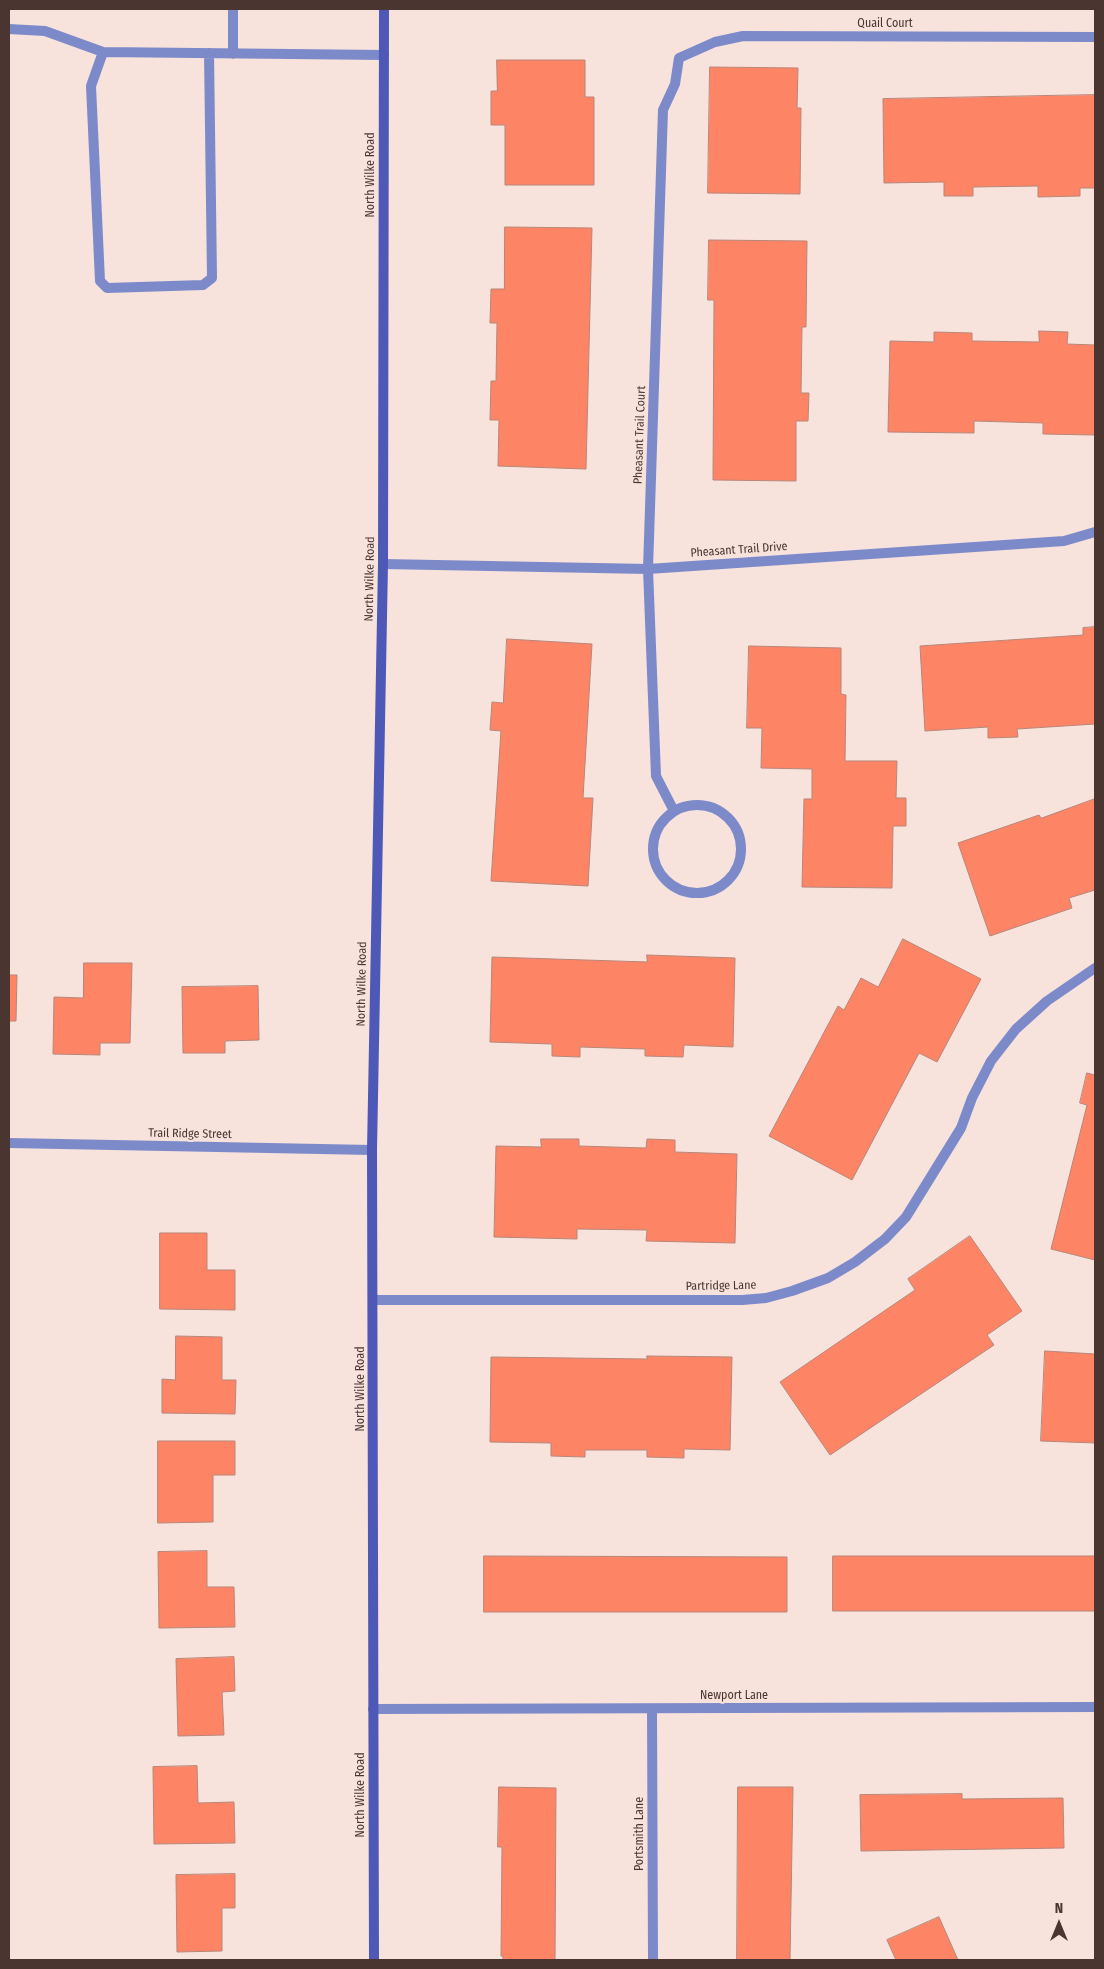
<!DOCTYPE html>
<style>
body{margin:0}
#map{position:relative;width:1104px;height:1969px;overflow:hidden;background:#f8e2dc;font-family:"Fira Sans Condensed",sans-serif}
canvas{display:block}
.frame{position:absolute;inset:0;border:10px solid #4a3530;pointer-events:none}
.north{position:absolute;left:1034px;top:1899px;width:50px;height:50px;-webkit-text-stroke:4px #f8e2dc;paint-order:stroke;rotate:0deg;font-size:14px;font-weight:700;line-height:20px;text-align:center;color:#4a3530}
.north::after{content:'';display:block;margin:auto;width:18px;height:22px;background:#4a3530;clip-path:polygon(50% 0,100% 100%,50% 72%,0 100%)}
</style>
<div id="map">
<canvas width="1104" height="1969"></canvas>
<div class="frame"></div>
<div class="north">N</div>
</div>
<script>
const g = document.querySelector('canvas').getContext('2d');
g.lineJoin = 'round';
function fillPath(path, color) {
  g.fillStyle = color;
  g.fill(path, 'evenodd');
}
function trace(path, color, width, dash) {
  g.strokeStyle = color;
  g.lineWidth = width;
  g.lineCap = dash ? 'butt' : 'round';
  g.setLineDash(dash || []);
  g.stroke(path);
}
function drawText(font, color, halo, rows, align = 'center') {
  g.font = font + ' "Fira Sans Condensed",sans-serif';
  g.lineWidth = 4.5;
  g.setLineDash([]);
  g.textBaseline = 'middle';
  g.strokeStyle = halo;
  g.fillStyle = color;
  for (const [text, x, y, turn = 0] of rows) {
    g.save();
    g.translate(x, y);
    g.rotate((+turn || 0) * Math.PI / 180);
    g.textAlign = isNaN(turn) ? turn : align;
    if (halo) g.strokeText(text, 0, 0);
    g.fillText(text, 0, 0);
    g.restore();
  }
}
const building = new Path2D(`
 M497 60H585V97H594V185H505V125H491V91H497Z
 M710 67 798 68 797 108H801L800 194 708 193Z
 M1095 95V188H1080V196L1038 197V186L973 187V196H944V182L884 183 883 99Z
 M505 227 592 228 586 469 498 466 499 420H490L491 381H496L497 323H490L491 289H504Z
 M709 240 807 241 806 327H802L801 393H809L808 421H796V481L713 480 714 300H708Z
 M1039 331 1068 332 1067 344 1095 345V435L1043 434V423L974 421V433L888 432 890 341 934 342V332L972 333V341L1039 342Z
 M1095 627V724L1017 729 1018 737 988 738V727L925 731 920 646 1083 635V628Z
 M507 639 592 644 583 798H593L588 886 491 881 501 731 490 730 492 702 503 703Z
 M749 646 841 648V694L846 695 845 761H897L896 798H906V826H893L892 888 802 887 804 799H812V769L761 768 762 728H747Z
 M1095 799V890L1069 898 1072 908 990 936 958 843 1039 815 1041 818Z
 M903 939 981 979 937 1062 919 1053 852 1180 769 1136 838 1006 844 1010 861 978 878 987Z
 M647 955 735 958 733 1047 684 1045 683 1057 645 1056V1049L580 1047V1057L552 1056V1044L490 1042 492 957 647 962Z
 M84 963H132L130 1043H100V1055L53 1054 54 997 83 998Z
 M9 975H17L16 1021H9Z
 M258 986 259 1040 225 1041V1053H183L182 987Z
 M1087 1073 1095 1075V1260L1051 1249 1087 1105 1080 1103Z
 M541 1139H579V1146L646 1148 647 1139 675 1140V1152L737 1154 735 1243 646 1241 647 1230 577 1229V1239L494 1237 496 1146 541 1147Z
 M160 1233H207V1270H235V1310L160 1309Z
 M970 1236 1022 1311 987 1335 994 1345 830 1455 780 1382 915 1290 908 1279Z
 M176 1336 222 1337V1380H236L235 1414 162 1413V1379L175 1380Z
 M1045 1351 1095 1354V1443L1041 1441Z
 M647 1356 732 1357 730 1450 684 1449V1458L647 1457V1450H585V1457L551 1456V1443L490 1442 491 1357 647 1359Z
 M158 1441H235V1475H213V1522L158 1523Z
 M207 1551V1587H234L235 1627 159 1628 158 1552Z
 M484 1556 787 1557V1612H484Z
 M833 1556H1095V1611H833Z
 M234 1657 235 1691 222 1692 224 1735 178 1736 176 1659Z
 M197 1766 198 1803 234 1802 235 1843 154 1844 153 1767Z
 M499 1787 556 1788 555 1960H503V1956H501L502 1847H498Z
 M738 1787H793L790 1960H737Z
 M962 1794V1799L1063 1798 1064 1848 861 1851 860 1795Z
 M235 1874V1908H222V1951L177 1952 176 1875Z
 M939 1917 958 1960H896L887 1940Z`);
fillPath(building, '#fe8466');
trace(building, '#b78679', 1);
trace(new Path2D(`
 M233 9V54
 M9 29 45 31 103 52 384 55
 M103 52 91 86 100 281 107 288 203 285 212 278 209 53`), '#7d8aca', 10);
trace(new Path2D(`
 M383 564 648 569 1064 541 1095 532
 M653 849a44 44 0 1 1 88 0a44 44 0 1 1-88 0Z
 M674 811 656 776 648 569 663 110 675 84 679 58 715 42 743 36 1095 37
 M9 1143 372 1150
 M373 1300H742L766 1298 792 1291 828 1278 855 1262 885 1239 906 1217 961 1128 972 1098 991 1061 1016 1029 1047 1001 1095 968
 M373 1709 1095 1707
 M652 1709 653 1960`), '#7d8aca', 10);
trace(new Path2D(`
 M374 1960 372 1150 383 564 384 9`), '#4e59b7', 10);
drawText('12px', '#4a3530', '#f8e2dc', [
 ["Quail Court",885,24],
 ["North Wilke Road",371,175,-90],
 ["Pheasant Trail Court",640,435,-88],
 ["Pheasant Trail Drive",739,550,-4],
 ["North Wilke Road",370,579,-89],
 ["North Wilke Road",362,984,-89],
 ["Trail Ridge Street",190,1134,1],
 ["Partridge Lane",721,1286,-1],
 ["North Wilke Road",361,1389,-90],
 ["Newport Lane",734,1696],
 ["North Wilke Road",361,1795,-90],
 ["Portsmith Lane",640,1834,-90]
]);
</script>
